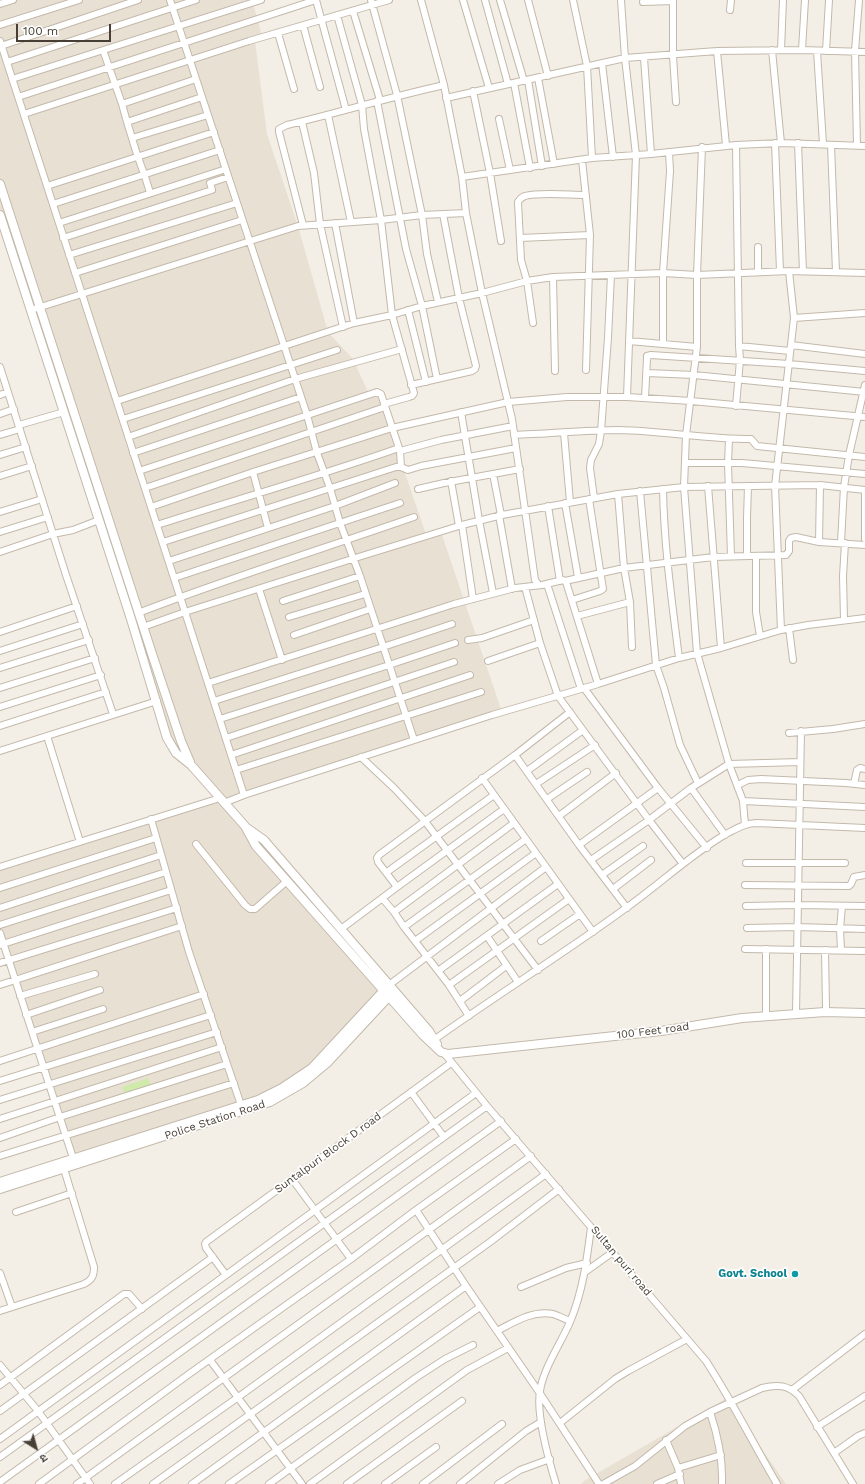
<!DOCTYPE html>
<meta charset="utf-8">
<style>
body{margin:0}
#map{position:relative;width:865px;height:1484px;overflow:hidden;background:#f4efe6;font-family:"Work Sans","Noto Sans Devanagari",sans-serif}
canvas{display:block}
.north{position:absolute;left:16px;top:1428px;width:40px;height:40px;-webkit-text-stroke:3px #fff;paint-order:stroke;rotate:143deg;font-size:11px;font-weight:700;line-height:16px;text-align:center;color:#473f35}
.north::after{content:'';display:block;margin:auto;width:14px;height:18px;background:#473f35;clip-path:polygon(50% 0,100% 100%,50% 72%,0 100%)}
.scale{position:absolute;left:16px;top:24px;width:95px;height:18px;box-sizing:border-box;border:2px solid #473f35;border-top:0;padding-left:5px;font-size:12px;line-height:14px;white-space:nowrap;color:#473f35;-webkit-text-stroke:3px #fff;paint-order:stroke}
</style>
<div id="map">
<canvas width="865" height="1484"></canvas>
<div class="north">उ</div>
<div class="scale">100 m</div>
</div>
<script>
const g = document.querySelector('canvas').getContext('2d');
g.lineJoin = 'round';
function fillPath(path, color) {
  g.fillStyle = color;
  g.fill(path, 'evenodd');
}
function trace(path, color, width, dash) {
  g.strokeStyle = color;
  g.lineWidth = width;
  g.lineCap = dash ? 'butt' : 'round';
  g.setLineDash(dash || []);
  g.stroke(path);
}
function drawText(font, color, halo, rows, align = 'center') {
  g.font = font + ' "Work Sans",sans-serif';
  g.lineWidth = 3.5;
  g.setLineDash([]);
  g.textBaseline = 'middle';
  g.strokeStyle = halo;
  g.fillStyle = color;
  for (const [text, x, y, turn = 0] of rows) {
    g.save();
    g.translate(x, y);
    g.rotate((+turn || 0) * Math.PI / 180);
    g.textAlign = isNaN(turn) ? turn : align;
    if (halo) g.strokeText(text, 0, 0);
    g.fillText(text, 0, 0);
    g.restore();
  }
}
fillPath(new Path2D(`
 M0 0H252L263 39 255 41 267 134 298 226 328 332 353 359 368 392H377L427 537 441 532 502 712 225 803 264 840 389 985 312 1068 282 1088 73 1158 0 932V869L219 798 170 744 0 214Z
 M727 1398 786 1484H581L584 1481Z`), '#e8e1d3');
fillPath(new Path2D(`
 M148 1078 152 1088 127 1096V1093L124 1092 122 1087Z`), '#d0eaac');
const minor = new Path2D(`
 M170 0 307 415 317 453 330 488 340 523 360 576 414 740
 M316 0 346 110
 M371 0 397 95 422 215 427 254 438 302
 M421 0 444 85 462 177 466 213 482 293 512 419 535 580 538 584
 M463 0 489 88
 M485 0 508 84
 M500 0 524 81
 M528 0 548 76
 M573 0 587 66 592 158
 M621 0 625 58 636 155 627 397
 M673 0V56L676 102
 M643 2 673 1
 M0 4 13 0
 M730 10 731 0
 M353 11 380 100
 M337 15 362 105 364 129 381 220 392 315 414 393 412 396 409 397 384 404
 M0 25 79 0
 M303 25 320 87
 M278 33 294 89
 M0 41 185 612 244 795
 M1 46 138 0
 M103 50 122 104
 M772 50 781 143
 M781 50 783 0
 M802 50 805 0
 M717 51 726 145
 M817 51 823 144
 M826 51 829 0
 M644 58 651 154
 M7 62 196 0
 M602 63 613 157
 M538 78 554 164
 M12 79 261 0
 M528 80 542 166
 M514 83 530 168
 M473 91 490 173 501 241
 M18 97 316 0
 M446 98 625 58 717 51 802 50 865 52
 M377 101 406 249 422 306 437 379
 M24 114 249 41 389 0
 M328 115 351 222
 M499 119 510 170
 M127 122 122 104 196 79
 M302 122 314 173 320 224 343 327
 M132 138 127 122 202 97
 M775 143 780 271
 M798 143 803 272
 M736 145 739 346 740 360 736 406
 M831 145 836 272
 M857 145 855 51 859 0
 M669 152 670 171 663 273V344L697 347 686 435 684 487 697 653 729 764 743 801 745 825
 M582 160 590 235 586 370
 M462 177 592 158 651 154 736 145 781 143 865 146
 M47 186 214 132
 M150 193C145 174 137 157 132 138L208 115
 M53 204 220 150
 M59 223 226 169
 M335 223 354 323
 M303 225 279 132V129L287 125C340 112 391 97 444 85
 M63 238 212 190 210 183 228 177
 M520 238 590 235
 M758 247V272
 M69 255 237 203
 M75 273 242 220
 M553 277 555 371
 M31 310 298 226 381 220 422 215 466 213
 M408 310 426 382
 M794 318 865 313
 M533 323 527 281 521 260 518 202C520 199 521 197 525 196 539 192 570 195 586 195
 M629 341 663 344
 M791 345 865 354
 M739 346 790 351
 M697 347V275L702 147
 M0 367 66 575 113 714
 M647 373 694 375 865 392
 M411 385 472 371 475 369 476 366 459 298 443 214
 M0 395 8 392
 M645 398 647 358V356L651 355 789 364 865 371
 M117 401 354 323 392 315 422 306 482 293 527 281 553 277 663 273 697 275 789 271 865 273
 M461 412 479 520 493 593
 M0 414 14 409
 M123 419 337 350
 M19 425 64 412
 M564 433 570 502
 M0 435 20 429
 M514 435C549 434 584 430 619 430 663 431 707 439 751 439L757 446 865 457
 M128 437 295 379 402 349
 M729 439 728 463 731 556
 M400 451 401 467
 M133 453 301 397
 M0 455 26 447
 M685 463H742L865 474
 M139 471 377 392 381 394 399 448
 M253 472 268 528
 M493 474 501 515
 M0 476 32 466
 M451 481 459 526
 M708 486 721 648
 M145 488 385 407
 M418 489 444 483 520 469
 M663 489C664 546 672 602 679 658
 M865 490V539
 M640 491 656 665 664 688 680 745 698 783
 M618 494 624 568 630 602 632 647
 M594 498 590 468 591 460 599 444 601 431 608 338 611 275
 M565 503 578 577
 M548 506 560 581
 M151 507 253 472 392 428 508 402 567 397H627L691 401 865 417
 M0 512 42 499
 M499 515 512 589
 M157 525C238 499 319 476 399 448L400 451 441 440 513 426
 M462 525 473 599
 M0 532 48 517
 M163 542 396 467H401L408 470 421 466 516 448
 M819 542 820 485
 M841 542 844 487 849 455 865 385
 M0 552 53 534 73 530 99 520
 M747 556V518L748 486
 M756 556V612L760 636
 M169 561 335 506 395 483
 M174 578 400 503
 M565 581 624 568 713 557 786 555 789 551V541L791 538 796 537 819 542 865 545
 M547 584 581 689
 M525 587 540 643 558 696 649 820 683 864
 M259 589 282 660
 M572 600 600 591 603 589 589 499
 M283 601 360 576
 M138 613C229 578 322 549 414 517
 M577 616 630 602
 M289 617 365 594
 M844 620 843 576 845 543
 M143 627 185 612 352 559 462 525 502 515 618 494 684 487 820 485 865 490
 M789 628 793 660
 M781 630 775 486 794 318 789 271
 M0 632 77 606
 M294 635 370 609
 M468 640 482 638 534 620
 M0 651 83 624
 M488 661 540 643
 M0 668 89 640
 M208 683 454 604 515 588 542 585 563 580 566 582 598 684
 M0 688 95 658
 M584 688 658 788 707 848
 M214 701 383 647 452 624
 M0 707 101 675
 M220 719 389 665 455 643
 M0 726 106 692
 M789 733 833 729 865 724
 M47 736 80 842
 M226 738 454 662
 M0 751 157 701
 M231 755 470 675
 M515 755 579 845 627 908
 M361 757 394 788 424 820 538 970
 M236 770 481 692
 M527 771 583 730
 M482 778 593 932
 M536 784 595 745
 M854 784 857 770 860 768 865 769
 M738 785 748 780 761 779 846 783 865 785
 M691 788 725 835
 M547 799 587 772
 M743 801 865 807
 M224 803 244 795 492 715 598 684 679 658 721 648 781 630 808 625 865 618
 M559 816 616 773
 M151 819 189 952 241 1105
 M196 844 245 905 250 909H255L287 881
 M579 845 658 788
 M591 860 649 820 691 788 729 764 800 762
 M746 863H845
 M0 867 220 798
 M387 872 494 795
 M602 875 643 846
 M745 885 849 886 851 884 854 877 865 875
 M397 887 378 862 377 858 379 855 515 755 570 712
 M0 888 156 838
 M613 889 651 860
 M382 898 394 912 404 927 449 985 469 1016
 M746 906 797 905 865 906
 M0 908 161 855
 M394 912 514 823
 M0 925 166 872
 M404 927 526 839
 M747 928 797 927 865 929
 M341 929 397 887 504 809
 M0 933 73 1158
 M487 936 518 982
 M415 941 536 853
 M541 941 580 914
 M0 945 171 890
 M745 949 865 951
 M841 950 840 929 842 906
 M0 963 177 908
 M438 971 558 884
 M0 985 182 926
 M389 985 546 867
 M449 985 569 899
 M20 996 95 974
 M460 1001 506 966
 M825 1012 826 1008 825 950
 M796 1014 801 731
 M26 1015 100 990
 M766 1016V949
 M32 1032 103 1009
 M431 1042C495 996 562 955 626 908 660 884 690 855 726 834 736 829 745 823 757 823L865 828
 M444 1053 487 1106 706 1361C732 1401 753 1443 777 1484
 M0 1061 204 994
 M451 1063 206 1242 205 1244 206 1248 226 1275 476 1093
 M0 1081 211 1015
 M411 1092 444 1137
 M0 1100 217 1032
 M0 1119 222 1047
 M0 1138 60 1117 227 1064
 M0 1156 234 1083
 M292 1179 351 1259
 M416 1210 466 1286 539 1392 599 1484
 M16 1212 72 1193
 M585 1272 613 1252
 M0 1273 12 1307
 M521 1287 566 1268 587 1263
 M0 1311 84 1284C92 1280 94 1276 94 1267L64 1169
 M497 1331C514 1322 533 1310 553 1314 559 1316 565 1319 570 1321
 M210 1360 302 1484
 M0 1365 38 1411 90 1484
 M0 1385 124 1294H129L142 1309
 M792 1390 865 1334
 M0 1411 213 1257
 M710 1412C718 1436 723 1459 722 1484
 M560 1423 615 1379 628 1371 687 1339
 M817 1427 865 1396
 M0 1439 226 1275
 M666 1440 678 1468 681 1484
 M834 1453 858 1436 865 1433
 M0 1457 487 1106
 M678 1468 721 1455
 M0 1482 501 1121
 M39 1484 189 1374 351 1259 416 1210 516 1139
 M77 1484 531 1156
 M115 1484 237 1398 546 1174
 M153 1484 490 1242 559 1189
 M192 1484 466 1286
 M229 1484 480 1307
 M269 1484 417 1377 445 1359 473 1345
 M310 1484 467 1370 508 1348
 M347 1484 462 1401
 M385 1484 436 1447
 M423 1484 502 1424
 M460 1484 526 1431 541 1422
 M498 1484 520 1470 550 1459
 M556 1484C549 1461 536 1414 540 1391 543 1369 561 1343 570 1322 583 1291 587 1259 591 1227
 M603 1484 635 1466 685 1426 710 1412 762 1388C778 1384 788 1385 799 1396L853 1484
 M657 1484 680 1474`);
const tertiary = new Path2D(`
 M0 184 153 657 181 741 190 762
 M0 215 131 619 167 738 176 753 191 765 245 826 256 846 422 1034 441 1052 448 1054 661 1031 742 1018 825 1012 865 1013
 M247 828 264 840 429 1031 437 1044
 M0 1182 258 1100 282 1088 312 1068 389 985
 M0 1189 270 1102 303 1083 327 1063 394 991`);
trace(minor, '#c3b9ab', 8);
trace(tertiary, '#c3b9ab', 10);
trace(minor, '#fff', 6);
trace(tertiary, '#fff', 8);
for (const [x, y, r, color] of [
 [795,1274,4,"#0f9aa8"]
]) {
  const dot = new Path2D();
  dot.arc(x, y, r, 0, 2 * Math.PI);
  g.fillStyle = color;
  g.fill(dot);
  trace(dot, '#fff', 1.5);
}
drawText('11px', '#473f35', '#fff', [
 ["100 Feet road",653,1031,-7],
 ["Police Station Road",215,1120,-18],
 ["Suntalpuri Block D road",328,1153,-36],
 ["Sultan puri road",621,1261,50]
]);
drawText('bold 11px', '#0d838f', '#fff', [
 ["Govt. School",787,1274]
], 'right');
</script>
